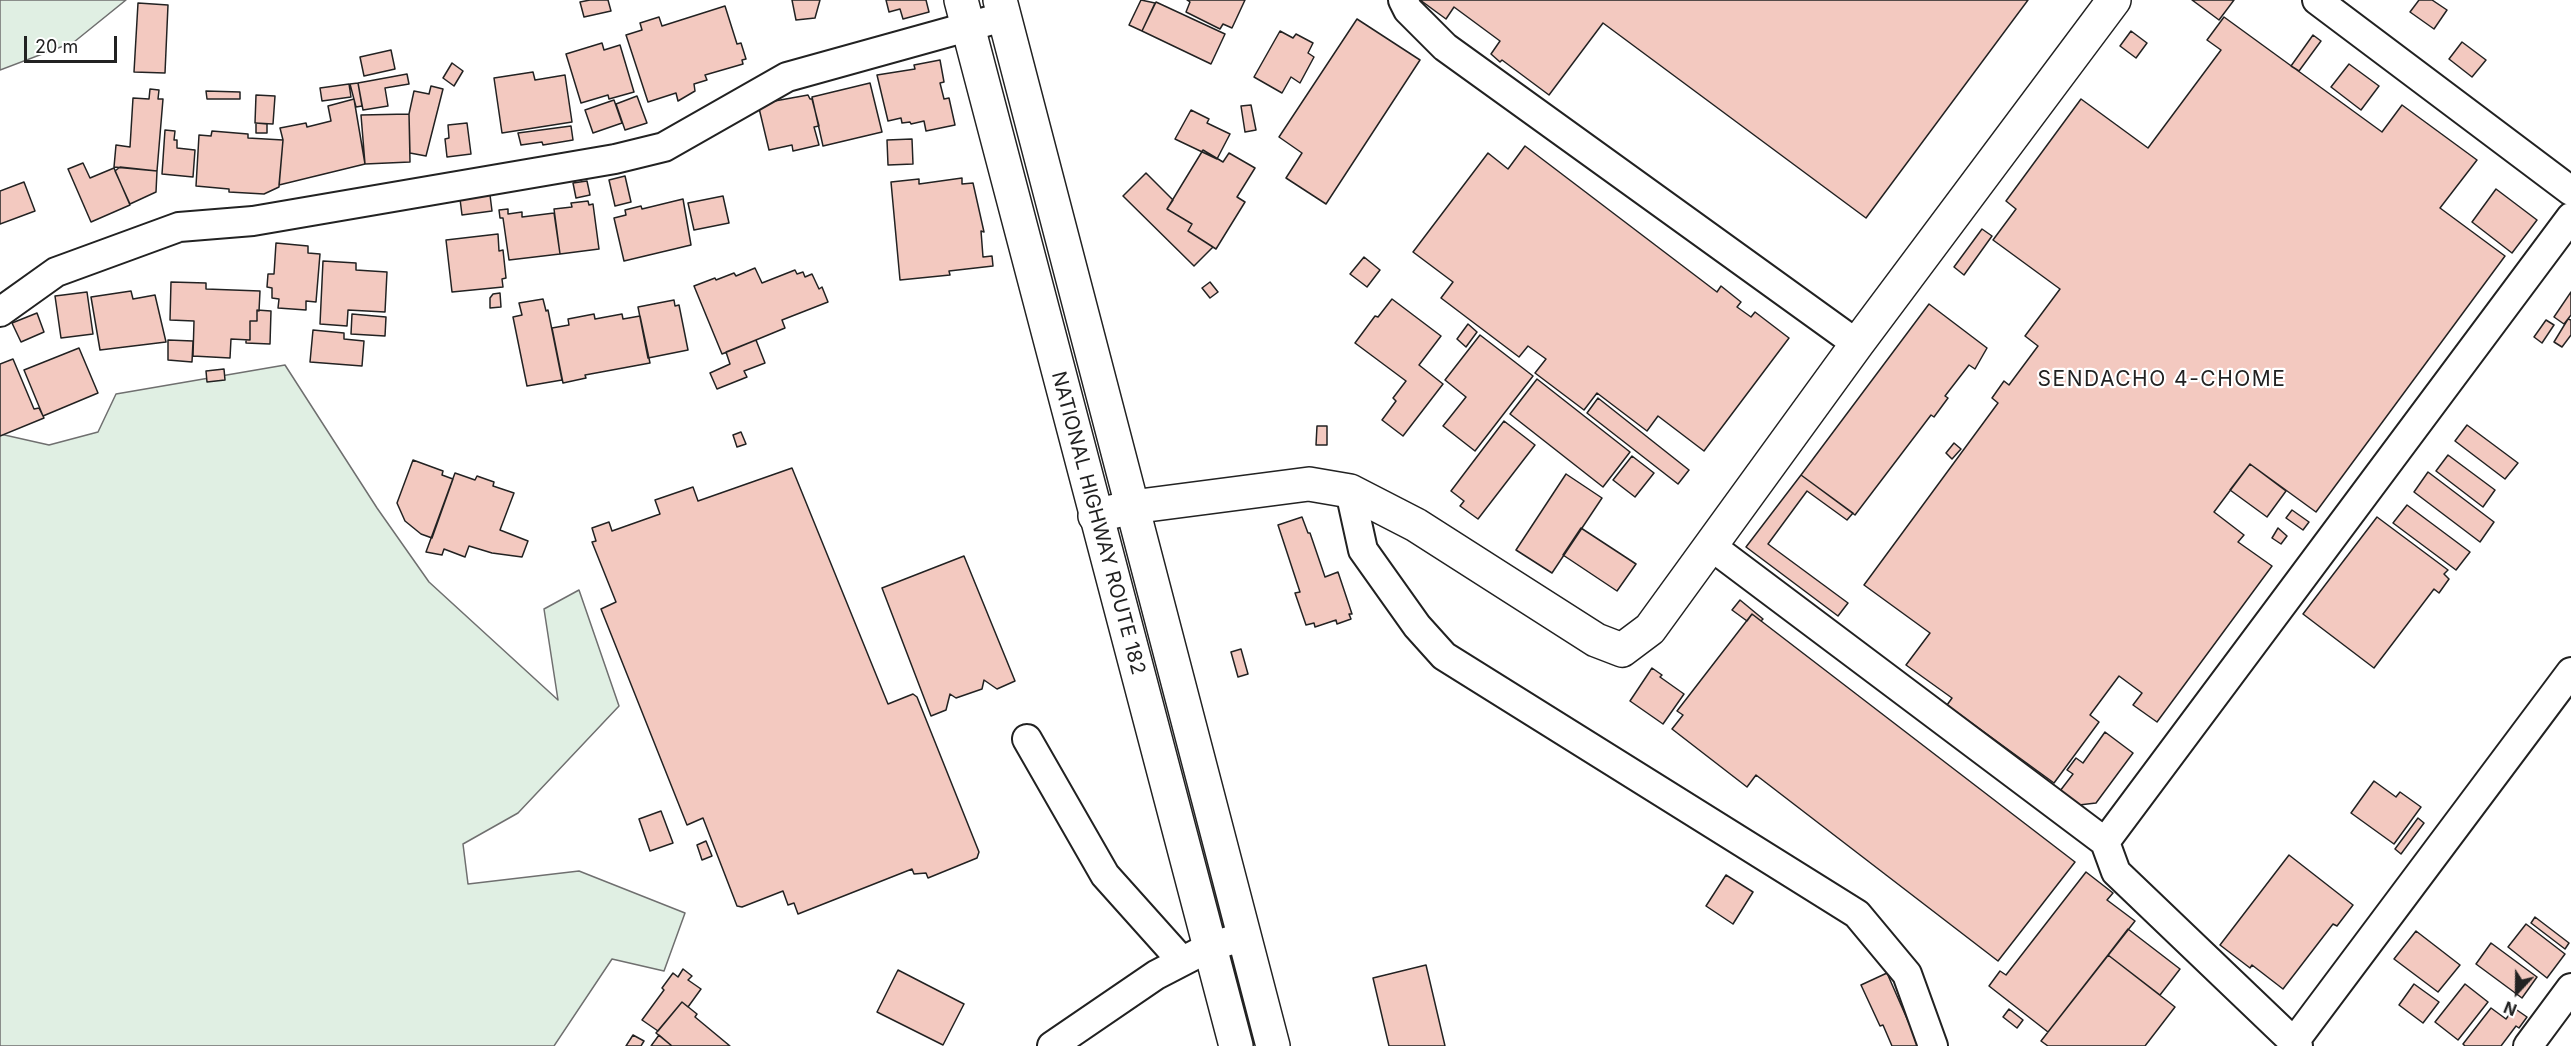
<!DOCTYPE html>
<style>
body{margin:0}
#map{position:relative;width:2571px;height:1046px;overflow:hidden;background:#fff;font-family:Inter,sans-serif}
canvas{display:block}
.north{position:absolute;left:2487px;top:962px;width:60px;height:60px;-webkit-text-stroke:4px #fff;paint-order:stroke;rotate:202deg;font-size:16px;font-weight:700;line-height:24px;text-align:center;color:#222}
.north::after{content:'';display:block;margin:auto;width:21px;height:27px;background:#222;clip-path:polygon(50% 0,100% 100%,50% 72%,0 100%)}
.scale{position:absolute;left:24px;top:36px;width:93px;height:27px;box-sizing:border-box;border:3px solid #222;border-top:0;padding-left:8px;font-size:18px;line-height:21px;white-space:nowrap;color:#222;-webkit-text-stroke:4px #fff;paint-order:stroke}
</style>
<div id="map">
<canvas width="2571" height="1046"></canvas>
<div class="north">N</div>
<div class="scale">20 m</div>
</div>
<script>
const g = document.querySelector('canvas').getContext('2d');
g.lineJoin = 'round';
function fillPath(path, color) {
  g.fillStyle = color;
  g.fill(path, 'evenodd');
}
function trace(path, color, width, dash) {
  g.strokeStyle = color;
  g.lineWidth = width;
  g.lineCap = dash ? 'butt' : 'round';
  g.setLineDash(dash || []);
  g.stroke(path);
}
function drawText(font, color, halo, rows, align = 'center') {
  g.font = font + ' Inter,sans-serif';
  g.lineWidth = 4.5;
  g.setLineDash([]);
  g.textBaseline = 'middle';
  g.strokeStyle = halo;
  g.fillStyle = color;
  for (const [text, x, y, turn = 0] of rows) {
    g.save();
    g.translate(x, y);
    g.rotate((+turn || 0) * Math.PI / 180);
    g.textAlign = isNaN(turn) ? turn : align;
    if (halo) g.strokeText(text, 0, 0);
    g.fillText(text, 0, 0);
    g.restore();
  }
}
const green = new Path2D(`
 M0 0H126L74 42 0 70Z
 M285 365 377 508 429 582 558 700 544 609 579 590 619 706 518 813 463 844 468 884 579 871 685 913 664 971 612 959 554 1046H0V434L49 445 98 432 116 394Z`);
fillPath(green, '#e0efe3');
trace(green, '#6f6f6f', 1.5);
const building = new Path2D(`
 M590 0H608L611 11 584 17 580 2Z
 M792 0H820L815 18 796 20Z
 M886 0H926L929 12 903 19 900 9 889 12Z
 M1141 0 1155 3 1142 31 1129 25Z
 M1187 0H1245L1232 28 1223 24 1220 29 1186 12 1190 2Z
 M1420 0H2028L1866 218 1603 23 1549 95 1502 60 1500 62 1491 54 1500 41 1454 7 1446 19Z
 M2192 0H2234L2219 20Z
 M2419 0H2432L2447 10 2434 29 2410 12Z
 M1156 2 1225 34 1211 64 1142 31Z
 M138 3 168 5 165 73 134 72Z
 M725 6 737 44 741 43 746 59 742 60 743 64 705 75 707 80 694 84 695 91 678 101 676 93 648 102 626 35 642 30 640 23 659 17 662 26Z
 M2224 17 2382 132 2402 105 2477 160 2440 208 2505 256 2316 512 2250 464 2214 512 2244 535 2238 542 2272 566 2157 722 2133 705 2142 693 2119 676 2090 715 2099 722 2054 783 1947 705 1952 698 1906 665 1930 633 1864 585 1998 403 1992 398 2004 381 2009 385 2038 346 2025 336 2060 289 1993 240 2016 209 2006 201 2081 99 2148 148 2221 50 2207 40Z
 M1357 19 1420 60 1326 204 1286 178 1302 153 1279 137Z
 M1280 31 1293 38 1296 34 1313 43 1308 53 1314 57 1300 83 1291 77 1282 93 1254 77Z
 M2131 31 2147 43 2136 58 2120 46Z
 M2313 35 2321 41 2299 71 2291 66Z
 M2462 42 2486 60 2472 77 2449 59Z
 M602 43 604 50 620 45 634 92 609 99 608 95 581 103 566 54Z
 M391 50 395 69 364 76 360 57Z
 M940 60 944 82 940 83 944 99 949 98 955 125 926 131 924 121 911 124 910 122 902 123 901 118 888 121 877 75 915 69 914 65Z
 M452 63 463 71 454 86 443 78Z
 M2349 64 2379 86 2361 110 2331 87Z
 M533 72 535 80 565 75 572 122 502 133 494 78Z
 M407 74 409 84 385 88 388 106 363 110 358 83Z
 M358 83 362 106 356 107 350 84Z
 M870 83 882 132 823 146 812 97Z
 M349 84 351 97 322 101 320 88Z
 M431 86 443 89 426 156 410 153 409 114 414 91 429 94Z
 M150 89 159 90 158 99H163L157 171 114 167 116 145 130 147 133 98 149 99Z
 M206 91 240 92V99H207Z
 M256 95 275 96 273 124 255 123Z
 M808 95 810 99H812L819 126 814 127 819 145 793 151 792 145 769 150 758 104Z
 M637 96 647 123 625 130 616 104Z
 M354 99 365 164 279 185 283 140 280 128 306 123 307 127 331 121 328 106Z
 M614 100 622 123 593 133 585 110Z
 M1251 105 1256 130 1245 132 1241 106Z
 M1191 110 1209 119 1207 123 1230 134 1217 159 1175 139Z
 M409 114 410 162 365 164 361 115Z
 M256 123 267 124V133H256Z
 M467 123 471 154 447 157 445 139 449 138 448 125Z
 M571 126 573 140 543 145 542 142 521 145 518 133Z
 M165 130 175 131 174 140H177V148L195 150 193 177 162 174Z
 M212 131 248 134V138L283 140 279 187 264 194 229 192V189L196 186 199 135 211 136Z
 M912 139 913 164 888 165 887 140Z
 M1525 146 1717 292 1721 286 1741 302 1737 307 1751 317 1755 312 1789 338 1704 451 1658 416 1647 431 1597 393 1584 410 1535 373 1546 359 1528 346 1519 357 1441 298 1453 282 1413 252 1488 153 1508 169Z
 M1203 150 1223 162 1229 153 1255 168 1237 197 1245 202 1216 249 1188 231 1192 224 1167 209Z
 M83 163 90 178 114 168 130 205 91 222 68 169Z
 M120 167 157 171 156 192 130 204 115 171Z
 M1146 173 1173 200 1167 209 1192 224 1188 231 1213 247 1194 266 1123 196Z
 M625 176 631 202 615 206 609 180Z
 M962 178V184L973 183 984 232 981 231 983 257 992 256 993 266 949 271 950 275 900 280 891 182 919 179V184Z
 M587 181 590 195 576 198 573 183Z
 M24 182 35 211 0 224V191Z
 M2496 189 2537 220 2512 253 2472 222Z
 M490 195 492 211 462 215 460 199Z
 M723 196 729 223 694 230 688 203Z
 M683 199 691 245 624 261 614 218 626 215 625 210 641 206 642 209Z
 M588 201 589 205 593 204 599 249 560 254 554 209 572 207 571 203Z
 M508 209V214L522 212V217L554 213 560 254 509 260 503 218H500L499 210Z
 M1982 229 1992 236 1964 275 1954 267Z
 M498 234 499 251 503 250 506 278 502 279 503 287 452 292 446 240Z
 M276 243 308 246V253L320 254 316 302 306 301V310L278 308 279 299 272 298V288L267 287 268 274H274Z
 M1364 257 1380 270 1367 287 1350 274Z
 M323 261 356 263V270L387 272 385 312 348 310 347 326 320 324Z
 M755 268 762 283 795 270 797 274 803 272 805 277 812 274 819 289 822 287 828 302 782 320 785 328 722 354 694 286 715 278 716 280 734 273 736 276Z
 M171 282 206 283V289L260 291 259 311 257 310V321H250V340L231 339 230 358 193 356 194 321 170 320Z
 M1210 282 1218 292 1210 298 1202 288Z
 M131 291 133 299 155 295 166 342 100 350 91 297Z
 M87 292 93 334 61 338 55 296Z
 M2571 292V315L2564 324 2554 317Z
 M500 293 501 307 490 308V298L493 294Z
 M543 299 546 311 548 310 562 380 527 386 513 317 522 315 519 303Z
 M1392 299 1441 336 1419 365 1443 384 1403 436 1382 420 1396 401 1393 398 1406 381 1355 343 1375 316 1378 317Z
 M674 300 675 306 679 305 688 350 648 358 638 307Z
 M1929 304 1987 348 1975 369 1969 365 1945 396 1948 398 1934 417 1931 415 1855 515 1801 475Z
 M257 310 271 311 270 344 246 343V340H250V321H257Z
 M37 313 44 332 21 342 12 323Z
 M352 314 386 317 385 336 351 334Z
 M594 314 595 319 622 314 623 319 640 316 650 363 585 375 586 378 563 383 552 328 569 325 568 319Z
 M2568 319 2571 320V335L2562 347 2554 342Z
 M2546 320 2554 325 2542 343 2534 337Z
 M1468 324 1477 332 1466 347 1457 339Z
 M313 330 344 333V339L364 341 362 366 310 362Z
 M1480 335 1533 376 1475 451 1443 426 1466 397 1445 380Z
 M168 340 193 341 192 362 168 360Z
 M756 340 765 363 744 371 747 377 717 389 710 373 730 364 726 352Z
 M79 348 98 393 43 416 24 370Z
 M13 359 34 409 39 408 44 418 0 436V364Z
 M224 369 225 380 207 382 206 371Z
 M1537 379 1630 452 1603 487 1510 414Z
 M1598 398 1689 470 1678 484 1587 413Z
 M1504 421 1535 445 1478 519 1460 506 1464 501 1451 491Z
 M2467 425 2518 463 2505 479 2455 441Z
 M1317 426H1327V445H1316Z
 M741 432 746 444 737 447 733 435Z
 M1954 443 1961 449 1952 459 1946 453Z
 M2448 455 2495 490 2483 507 2436 471Z
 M1632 456 1654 473 1635 497 1613 480Z
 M413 460 443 471 442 475 453 479 432 538 421 534 405 521 397 503Z
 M2250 464 2286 491 2267 517 2230 490Z
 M792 468 888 704 913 694 917 697 979 852 977 858 928 878 926 873 914 874 912 869 798 914 794 903 788 905 783 891 742 907 737 906 703 818 687 825 601 609 616 602 592 542 596 541 592 528 609 522 612 531 660 514 655 500 693 487 698 501Z
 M2428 472 2494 522 2480 542 2414 492Z
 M455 473 475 480 477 476 494 482 493 486 514 493 500 530 528 541 522 557 492 553 469 546 465 557 444 549 442 555 426 552Z
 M1566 474 1602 498 1552 573 1516 550Z
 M1801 475 1853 513 1847 520 1807 491 1768 544 1848 603 1838 616 1746 547Z
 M2407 505 2470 552 2456 570 2393 523Z
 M2292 510 2309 522 2303 530 2286 518Z
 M1302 517 1308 533H1310L1325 577 1338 572 1352 614H1349L1351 619 1337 624 1336 620 1315 627 1314 623 1306 625 1295 593 1300 592 1278 525Z
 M2377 517 2448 570 2444 574 2449 579 2439 593 2434 589 2374 668 2303 614Z
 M1581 528 1636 564 1617 591 1563 555Z
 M2278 528 2287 536 2281 544 2272 538Z
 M964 556 1015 681 997 689 984 680 982 689 956 698 950 694 946 710 931 716 882 588Z
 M1740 600 1763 619 1761 621 1752 614 1747 621 1732 610Z
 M1752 614 2075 862 1998 961 1756 775 1747 787 1672 729 1683 715 1677 711Z
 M1241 649 1248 674 1238 677 1231 652Z
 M1652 668 1662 675 1660 677 1684 694 1663 724 1630 701Z
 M2105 732 2133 753 2096 803 2079 805 2060 791 2073 774 2067 770 2076 758 2083 763Z
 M2374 781 2396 797 2400 792 2421 807 2394 844 2351 813Z
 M661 811 673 843 650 851 639 819Z
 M2418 818 2424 823 2401 854 2395 849Z
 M706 841 712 856 702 860 697 845Z
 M2289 855 2353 905 2337 926 2333 924 2283 989 2252 965 2250 968 2220 945Z
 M2086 872 2113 893 2107 900 2135 921 2048 1032 1989 986 2000 971 2006 975Z
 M1726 875 1753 892 1733 924 1706 906Z
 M2535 917 2569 943 2565 949 2531 923Z
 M2526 924 2565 954 2547 978 2508 947Z
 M2128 929 2180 969 2160 995 2108 955Z
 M2416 931 2460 965 2438 992 2394 959Z
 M2491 943 2537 977 2522 998 2476 964Z
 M2108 955 2175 1007 2145 1046H2048L2041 1041Z
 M1426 965 1445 1046H1389L1373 978Z
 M683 969 692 976 688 980 701 989 688 1007 682 1002 658 1031 642 1020 664 990 662 988 673 973 678 977Z
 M898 970 964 1004 943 1045 877 1012Z
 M1887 973 1919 1046H1892L1883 1025 1880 1026 1861 985Z
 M2414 984 2439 1002 2423 1023 2399 1005Z
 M2465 984 2488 1002 2458 1040 2435 1022Z
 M682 1002 697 1014 695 1017 730 1046H672L656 1033Z
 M2491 1008 2506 1019 2514 1008 2527 1017 2519 1028 2516 1026 2501 1046H2465L2463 1044Z
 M2009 1009 2023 1020 2017 1028 2003 1017Z
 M633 1035 644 1041 641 1046H626Z
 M659 1035 672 1046H651Z`);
fillPath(building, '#f3c9c0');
trace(building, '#222', 1.5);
const minor = new Path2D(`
 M1403 0 1408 10 1445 47 1857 344
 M2317 0 2571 191
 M0 312 56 272 179 227 253 221 615 159 664 147 787 77 1003 17
 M1350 491 1363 550 1417 626 1444 656 1857 914 1907 974 1933 1046
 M1711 546 2105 842 2116 872 2298 1046
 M1027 739 1105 875 1182 961
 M2105 842 2571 217
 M2294 1042 2571 672
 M1052 1046 1156 975 1210 947 1244 936
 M2528 1046 2571 988`);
const tertiary = new Path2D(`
 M1095 516 1132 507 1309 484 1350 491 1416 525 1596 640 1622 650 1650 629 1857 344 2114 0`);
const trunk = new Path2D(`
 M961 0 1236 1046
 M1000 0 1273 1046`);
trace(minor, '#222', 32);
trace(tertiary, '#222', 36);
trace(trunk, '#222', 36);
trace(minor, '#fff', 28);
trace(tertiary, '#fff', 33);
trace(trunk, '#fff', 33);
drawText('20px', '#222', '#fff', [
 ["NATIONAL HIGHWAY ROUTE 182",1098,523,75]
]);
g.letterSpacing = '1.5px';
drawText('21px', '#222', '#fff', [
 ["SENDACHO 4-CHOME",2162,380]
]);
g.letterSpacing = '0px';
</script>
